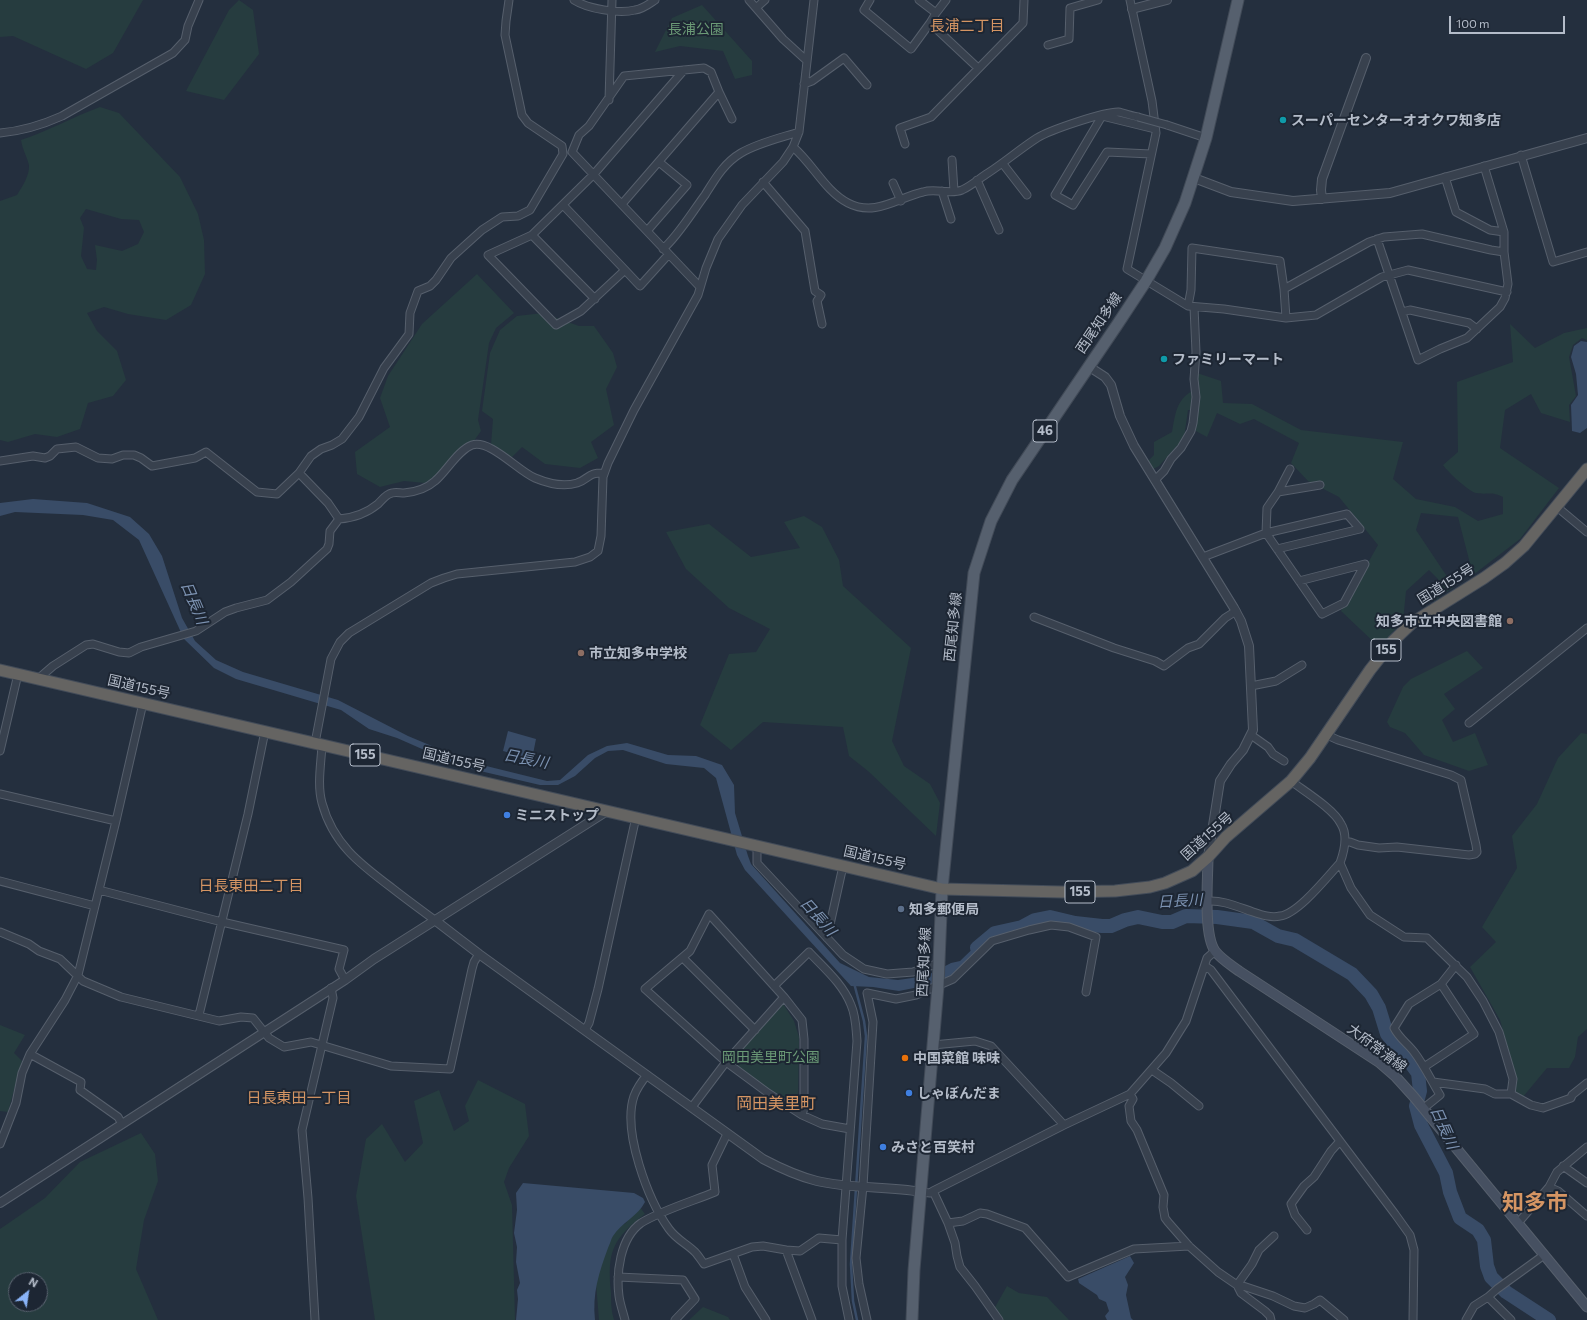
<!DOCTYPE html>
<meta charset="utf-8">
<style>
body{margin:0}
#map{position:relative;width:1587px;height:1320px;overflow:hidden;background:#242f3e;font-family:Commissioner,sans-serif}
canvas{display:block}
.north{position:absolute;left:8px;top:1272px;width:40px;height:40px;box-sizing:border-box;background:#1d2633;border:1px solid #59626f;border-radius:50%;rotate:30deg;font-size:11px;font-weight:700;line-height:16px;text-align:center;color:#b4bcc9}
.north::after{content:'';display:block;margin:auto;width:14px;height:18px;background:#8ab4f8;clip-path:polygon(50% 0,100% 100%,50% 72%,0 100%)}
.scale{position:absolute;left:1449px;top:16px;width:116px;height:18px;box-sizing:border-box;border:2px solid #b4bcc9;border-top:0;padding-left:5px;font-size:12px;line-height:14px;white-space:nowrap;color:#b4bcc9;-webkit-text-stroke:3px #1d2633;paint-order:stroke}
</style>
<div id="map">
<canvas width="1587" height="1320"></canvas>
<div class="north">N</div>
<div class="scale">100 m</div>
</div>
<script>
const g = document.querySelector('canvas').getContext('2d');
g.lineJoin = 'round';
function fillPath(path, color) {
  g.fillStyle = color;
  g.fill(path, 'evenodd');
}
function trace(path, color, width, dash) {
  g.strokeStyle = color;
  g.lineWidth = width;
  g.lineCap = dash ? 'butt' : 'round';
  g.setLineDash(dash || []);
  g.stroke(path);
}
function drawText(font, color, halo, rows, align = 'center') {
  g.font = font + ' Commissioner,"Noto Sans JP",sans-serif';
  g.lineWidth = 4;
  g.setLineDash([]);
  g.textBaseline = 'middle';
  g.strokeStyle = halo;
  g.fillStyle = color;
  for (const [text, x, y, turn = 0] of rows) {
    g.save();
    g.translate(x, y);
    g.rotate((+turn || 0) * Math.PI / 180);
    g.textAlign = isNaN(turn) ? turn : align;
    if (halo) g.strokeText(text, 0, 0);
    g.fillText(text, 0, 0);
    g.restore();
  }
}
fillPath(new Path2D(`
 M0 0H143L113 53 86 69 13 36 0 37Z
 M239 0 253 10 259 54 224 100 186 91 229 10Z
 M702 5 752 61V75L735 79 723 51 680 46 655 52 672 18Z
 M100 107 119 113 180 177 198 214 204 240 205 274 191 305 166 320 128 314 104 307 87 313 97 331 117 351 126 380 113 396 88 403 80 429 57 437 35 434 8 442 0 440V201L17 195C22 187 30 175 29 165 27 157 22 148 21 140 48 131 73 117 100 107ZM86 209 121 219 139 220 144 232 138 244 122 251 95 245 97 260 96 270 87 269 81 256 84 228 80 218Z
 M477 274 514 313 496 328 489 343 478 420 481 431 471 445 451 465 425 483 404 481 380 487 357 474 355 452 390 427 380 398 388 376 422 324Z
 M543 313 579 326H594L613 353 617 367 606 389 614 425 591 442 598 458 580 468 545 464 522 447 511 458 491 445 493 419 482 411 490 353 500 330 517 316Z
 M1510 324 1535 348 1564 333 1587 328V340L1582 338 1573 345 1569 357 1576 396 1569 405 1570 422 1541 413 1531 394 1505 410 1500 448 1559 488 1520 539 1473 575 1458 517 1421 513 1416 530 1454 587 1434 601 1430 592 1438 579 1429 570 1406 591 1403 621 1379 647 1341 611 1378 545 1339 497 1308 481 1291 463 1299 443 1254 419 1240 424 1217 413 1207 437 1194 430 1196 410H1188L1184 438 1159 466 1153 469 1148 461 1154 455V442L1172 432C1176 411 1176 399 1197 388V373L1221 381 1223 403 1252 404 1301 430 1403 442 1393 479 1416 499 1455 507 1478 521 1503 514V497C1491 491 1488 495 1476 493 1468 491 1448 472 1443 465L1458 452 1457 382 1513 362Z
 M804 516 822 527 839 560 843 586 911 648 892 741 904 766 930 784 940 803 936 836 868 771 849 756 843 727 763 722 731 750 700 725 729 654 756 652 770 629 729 608 686 569 666 532 709 524 751 557 800 548 784 522Z
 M1467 651 1483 668 1444 694 1455 709 1442 720 1453 742 1475 733 1488 765 1469 771 1424 755 1405 733 1390 727 1387 722 1403 687 1411 679Z
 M1581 733 1587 734V1029L1578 1037 1575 1057 1569 1068H1547L1522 1098 1515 1092 1517 1080 1500 1020 1470 967 1496 942 1482 927 1517 868 1512 836 1537 804 1558 758Z
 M782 1002 794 1021 799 1037 798 1101 796 1105H790L731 1062Z
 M0 1025 25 1035 14 1053 22 1061 8 1112 0 1111Z
 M478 1080 525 1104 529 1136 509 1168 504 1182 512 1205 515 1320H375L356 1196 366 1139 382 1124 405 1162 423 1143 414 1101 439 1090 454 1131 469 1121 465 1106Z
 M141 1133 155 1154 158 1181 144 1220 136 1269 158 1320H0V1229L45 1198 80 1162ZM16 1280H40V1304H16Z
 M638 1205 645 1214C612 1239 607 1252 611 1293 611 1302 611 1311 614 1320H599L595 1271 615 1229 626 1223Z
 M1007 1286 1019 1293 1047 1297 1069 1320H997L994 1309Z
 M703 1307 728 1317 730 1320H689Z`), '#263c3f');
fillPath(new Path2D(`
 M1581 341 1587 342V428L1580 433 1572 431 1571 405 1578 395 1576 374 1571 357 1574 346Z
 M33 499 87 503 130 517 149 534 162 556 182 618 195 641 216 660 243 672 338 700 408 736 470 762 547 781 560 780 588 755 607 746 627 743 668 755 696 756 722 765 734 785 735 813 748 856 751 864 840 963 869 977 898 980 926 976 951 963 960 961 989 933 992 937 951 977 929 985 899 991 873 987 851 986 745 870 737 855 716 778 704 768 666 764 623 750 608 751 595 758 575 776 558 785H540L463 767 397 738 369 729 341 710 236 679 214 668 184 639 139 540 113 520 83 515 15 512 0 516V503Z
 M508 731 536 739 532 759 503 751Z
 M523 1183 634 1193 643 1198 645 1202C638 1216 621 1223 613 1236 611 1239 610 1244 608 1248 599 1272 592 1294 595 1320H516L518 1299 517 1290 520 1283 516 1262 517 1247 514 1233 517 1210 516 1193Z
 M1130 1256 1134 1263 1125 1277 1128 1285 1126 1295 1131 1318 1133 1320H1107L1105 1316 1109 1311 1106 1302 1099 1299 1097 1295 1079 1283 1078 1279Z`), '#394c67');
trace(new Path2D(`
 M854 983 864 1021 866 1036 851 1264 853 1301 857 1320`), '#394c67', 2.5);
trace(new Path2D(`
 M977 948 995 933 1022 927 1035 920 1050 917 1075 923 1102 926H1111L1125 920 1138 917 1162 922H1172L1186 916 1217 917 1253 922 1278 936 1295 940 1352 974 1371 994 1379 1008 1387 1034 1407 1058 1418 1073 1420 1091 1416 1106 1421 1125 1446 1173 1450 1192 1460 1218 1478 1230 1484 1240 1487 1266 1491 1277 1506 1292 1549 1320`), '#394c67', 14);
const minor = new Path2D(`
 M574 0C588 9 619 14 635 10 643 9 649 4 655 0
 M749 0 783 39 806 60
 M870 0 864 10 911 49 930 23
 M919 0 936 13 930 23 978 68
 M1130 0 1152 101 1156 133 1127 269 1188 306 1224 309 1286 318 1316 315 1382 277 1408 270 1507 292
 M756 8 765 0
 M936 13 946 0
 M1048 45 1069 39 1070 8 1098 0
 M804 84 812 81 844 58 867 85
 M719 92 732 119
 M609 100 612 0
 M1167 125 1206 138
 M0 133C22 131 42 125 62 116L173 53 185 40 188 26 199 0
 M905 144 900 128 931 117 1023 23 1024 0
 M793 147C813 164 825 191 848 203 875 217 897 198 923 192 936 188 950 195 962 190 971 186 980 178 988 173 1005 162 1020 149 1037 138 1050 130 1103 112 1118 112 1124 113 1132 116 1138 117
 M1151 154 1107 152 1073 205 1055 195 1102 116 1155 129
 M1521 155 1553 262 1587 252
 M952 160 954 191
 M1003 164 1027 195
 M1445 177 1456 212 1490 230 1504 232
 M977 180 999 230
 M763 182 805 231 815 291 821 295 817 301 822 324
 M893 183 901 201
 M942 191 951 219
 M622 204 719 92 711 72 704 68 624 76 589 126 579 135 572 152 700 287
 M563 205 625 270
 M647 231 687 185 659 162
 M532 235 595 299
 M1377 239 1418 360 1440 349 1467 338 1500 307 1505 298 1508 284 1504 252V232L1484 166
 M663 249C678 236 693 211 705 195 715 179 724 163 741 153 758 143 780 138 799 132
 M668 255 640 286 625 270 581 311 556 325 488 255 532 235 594 174 684 70
 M1284 289 1286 318
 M1188 306 1191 290 1192 248 1280 261 1284 289 1369 242 1384 237 1422 234 1491 250 1504 252
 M1402 312 1410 310 1469 323 1477 329
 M0 461 33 456 45 458 50 456 57 449 76 447 98 458 112 459 123 455H134L141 458 152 466 195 458 206 452 257 492 277 494 299 473 311 456 321 449 332 445 342 439 359 417 384 368 409 334 410 313 418 291 430 286 436 280 451 258 482 230 502 217 518 216 530 210 563 154 562 146 528 123 522 115 505 35 506 21 509 0
 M299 473 328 503 339 519
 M1155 480 1164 471 1171 459 1181 448 1191 431 1193 423 1196 397 1194 379 1196 352 1194 307
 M1278 492 1290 469
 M1557 507 1587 532
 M1203 557 1266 533 1347 514 1360 529 1277 549
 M1299 581 1365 564 1344 603 1322 614 1266 533 1267 508 1278 492 1320 485
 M1034 617 1114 648 1155 661 1164 666 1188 648 1199 644 1225 618 1236 611
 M38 679 53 666 86 645 93 644 119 652 129 653 141 647 196 631 225 612 236 608 267 600 291 582 327 549 329 544 330 531 339 519C353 518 367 513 378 504 382 500 386 494 392 493 396 492 400 493 404 493 416 492 426 489 435 481 446 472 458 450 472 445 490 439 518 471 535 478 547 483 564 487 577 483 591 478 586 473 604 473
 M1251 686 1276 681 1302 665
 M1469 723 1587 628
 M1251 735 1268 747 1273 754 1284 761
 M1327 735 1338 740 1451 775 1461 780 1476 845 1477 852 1475 854 1469 855 1397 847 1379 848 1358 845 1350 842H1345
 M315 743 331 659 340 642 349 633 431 583 444 578 457 574 575 562 590 557 598 551 601 536 603 477 608 463 634 410 698 295 706 268 718 239 742 205 783 162 793 147 799 132 814 0
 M322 745C321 764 317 785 322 803 333 844 360 864 392 888 406 899 421 910 436 921
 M0 751 18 674
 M0 794 116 821
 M757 846V863L843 955 864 969 887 974 913 972 939 963
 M1340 863 1351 888 1370 915 1404 937 1427 938 1467 977 1483 1001 1499 1032 1513 1079 1511 1094
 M0 881 95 906
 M99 890 222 922 344 950 339 969 345 980
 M1208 901C1223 900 1238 907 1253 912 1262 915 1271 918 1280 916 1298 914 1327 877 1340 863 1344 852 1348 835 1341 824 1334 809 1304 791 1291 781
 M0 932 29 944 39 951 60 959 83 981 121 997 219 1021 241 1017 253 1018 269 1038 284 1047 311 1042 391 1066 450 1069 472 969 474 962 479 954
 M827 938 843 866
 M683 958 755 1030
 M1205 966 1211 970 1395 1214 1410 1235 1414 1250 1413 1320
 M774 986 809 952C824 968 843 984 851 1005 856 1016 856 1029 857 1041L842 1240V1286L849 1320
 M199 1015 248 814 265 731
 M585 1030 589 1023 598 989 636 817
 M933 1045 975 1041 991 1046 1064 1125
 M30 1054 81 1082 80 1090 118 1117 122 1124
 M1424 1067 1474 1034 1441 984
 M1152 1070 1171 1083 1199 1106
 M647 1075C642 1081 637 1088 634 1096 622 1131 648 1200 669 1229 677 1240 686 1243 695 1252 698 1255 701 1260 704 1264L752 1247 763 1246 786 1250 812 1320
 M1433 1082 1485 1089 1495 1094H1511L1531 1105 1543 1108 1571 1098 1572 1095 1587 1083
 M1130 1094 1133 1099 1129 1106 1131 1121 1137 1130 1164 1195 1163 1207 1165 1218 1168 1222 1189 1246 1218 1272 1237 1285 1241 1293 1265 1311 1270 1316 1271 1320
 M692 1107 726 1062 784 997
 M1424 1108 1440 1095C1431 1080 1424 1065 1414 1052 1407 1043 1399 1038 1394 1028L1409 1004 1441 984 1456 965
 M802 1115 804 1108V1039L802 1020 784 997 709 914 690 951 645 989 726 1062 768 1093 802 1115 822 1124 850 1129
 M0 1144 16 1103 22 1073 30 1054 65 1000 78 975 116 821 143 703
 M1563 1166 1587 1183
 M1549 1187 1558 1191 1587 1216
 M933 1191 948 1223 955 1243 957 1256 960 1267 975 1286 999 1320
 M921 1192 930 1193 933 1191 1064 1125 1130 1094 1166 1053 1186 1021 1207 958 1215 951
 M948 1223 963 1221 980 1213 987 1214 1025 1228 1068 1277 1134 1249 1189 1246
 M1518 1223 1549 1187 1557 1172 1587 1147
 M1307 1230 1295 1215 1291 1204 1304 1186 1314 1177 1331 1151 1340 1141
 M786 1250 800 1251 819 1238 842 1240
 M733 1254 745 1287 766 1320
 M618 1277 683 1280 695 1299 675 1320
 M1237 1285 1252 1264 1259 1250 1274 1236
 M1240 1288 1243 1286 1273 1296 1294 1306 1305 1308 1314 1304 1320 1300 1344 1320
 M1488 1297 1511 1320
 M315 1320 308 1198 302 1130 333 998 331 988
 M625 1320C623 1312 620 1304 619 1296 616 1273 620 1238 641 1223 660 1211 693 1201 715 1192L712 1165 727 1134
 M867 1320 859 1284 856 1258 863 1186 873 1022 867 993 896 999 916 995 953 979 992 941 1029 930 1051 925 1069 927 1096 937 1086 992
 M1466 1320 1474 1306 1488 1297 1497 1289 1544 1255`);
const tertiary = new Path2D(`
 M1132 9 1167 0
 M1194 178 1231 192 1293 201 1390 193 1587 138
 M1322 199 1321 190 1322 179 1366 58
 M1088 366 1105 377 1111 385 1120 416 1134 446 1234 608 1241 621 1249 646 1253 730 1243 750 1231 764 1220 781 1208 857
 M436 921 479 954 763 1159C780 1168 797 1176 817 1181 851 1189 887 1186 921 1192
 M0 1203 345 980 374 959 607 811`);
const secondary = new Path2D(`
 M1208 857C1208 878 1203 934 1215 951 1221 959 1231 965 1239 971L1380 1063 1395 1076 1414 1097 1587 1307`);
const primary = new Path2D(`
 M912 1320 914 1270 938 986 942 889 974 573 991 521 1012 480 1117 325 1146 281 1165 248 1185 203 1206 138 1238 0`);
const trunk = new Path2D(`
 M0 670 942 889 1062 892 1115 891 1150 887 1165 883 1192 871 1208 857 1226 837 1291 781 1310 758 1370 670 1393 641 1412 623 1484 578 1505 563 1524 546 1587 469`);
trace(minor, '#565f6c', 9);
trace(tertiary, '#565f6c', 10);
trace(secondary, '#565f6c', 11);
trace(primary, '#414a57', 13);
trace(trunk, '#434c59', 13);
trace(minor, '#38414e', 7);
trace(tertiary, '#38414e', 8);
trace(secondary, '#465061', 9);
trace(primary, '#56606e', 11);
trace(trunk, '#656462', 11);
const minorBridge = new Path2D(`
 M1138 117 1167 125`);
trace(minorBridge, '#565f6c', 9, []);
trace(minorBridge, '#38414e', 7);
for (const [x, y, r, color] of [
 [1283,120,4,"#0f9aa8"],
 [1164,359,4,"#0f9aa8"],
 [1510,621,4,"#8d6e63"],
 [581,653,4,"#8d6e63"],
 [507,815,4,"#3f7fe0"],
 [901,909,4,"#5c6f8a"],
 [905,1058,4,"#e8710a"],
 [909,1093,4,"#3f7fe0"],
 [883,1147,4,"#3f7fe0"]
]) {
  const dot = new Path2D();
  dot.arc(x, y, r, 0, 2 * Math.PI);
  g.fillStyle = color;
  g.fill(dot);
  trace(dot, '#1d2633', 1.5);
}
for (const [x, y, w] of [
 [1045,431,24],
 [1386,650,30],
 [365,755,30],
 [1080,892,30]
]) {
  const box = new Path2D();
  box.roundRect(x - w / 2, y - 11, w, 22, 3);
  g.fillStyle = '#1d2633';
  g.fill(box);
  trace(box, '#b4bcc9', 1);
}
drawText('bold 13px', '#b4bcc9', null, [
 ["46",1045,431],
 ["155",1386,650],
 ["155",365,755],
 ["155",1080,892]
]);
drawText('14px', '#6b9a76', '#1d2633', [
 ["長浦公園",696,29],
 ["岡田美里町公園",771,1057]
]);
drawText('bold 14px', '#b4bcc9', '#1d2633', [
 ["スーパーセンターオオクワ知多店",1291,120],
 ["ファミリーマート",1172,359],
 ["知多市立中央図書館",1502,621,"right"],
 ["市立知多中学校",589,653],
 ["ミニストップ",515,815],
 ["知多郵便局",909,909],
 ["中国菜館 味味",913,1058],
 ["しゃぼんだま",917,1093],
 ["みさと百笑村",891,1147]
], 'left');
drawText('14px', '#b4bcc9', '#1d2633', [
 ["西尾知多線",1099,323,-56],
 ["国道155号",1446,584,-32],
 ["西尾知多線",953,627,-84],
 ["国道155号",139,687,13],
 ["国道155号",454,760,13],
 ["国道155号",1207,836,-42],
 ["国道155号",875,858,13],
 ["西尾知多線",924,962,-87],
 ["大府常滑線",1377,1048,37]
]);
drawText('15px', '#d59563', '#1d2633', [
 ["長浦二丁目",967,26],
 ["日長東田二丁目",251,886],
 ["日長東田一丁目",299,1098]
]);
drawText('italic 15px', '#7c92b1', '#1d2633', [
 ["日長川",194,603,67],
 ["日長川",526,759,11],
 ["日長川",1180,901,-3],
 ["日長川",818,917,48],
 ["日長川",1444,1128,66]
]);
drawText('16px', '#d59563', '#1d2633', [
 ["岡田美里町",776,1104]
]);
drawText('bold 22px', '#d59563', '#1d2633', [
 ["知多市",1535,1203]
]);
</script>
